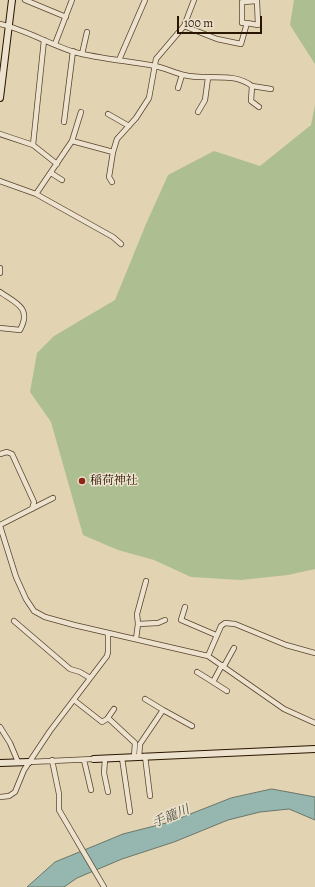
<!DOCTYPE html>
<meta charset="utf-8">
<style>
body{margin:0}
#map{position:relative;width:315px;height:887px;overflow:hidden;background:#e2d3b3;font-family:Alegreya,serif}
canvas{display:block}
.scale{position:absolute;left:177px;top:16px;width:85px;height:18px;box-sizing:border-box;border:2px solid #2a1501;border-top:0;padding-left:5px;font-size:12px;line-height:14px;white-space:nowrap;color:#2a1501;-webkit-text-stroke:3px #ece2ce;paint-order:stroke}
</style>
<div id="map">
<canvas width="315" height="887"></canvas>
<div class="scale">100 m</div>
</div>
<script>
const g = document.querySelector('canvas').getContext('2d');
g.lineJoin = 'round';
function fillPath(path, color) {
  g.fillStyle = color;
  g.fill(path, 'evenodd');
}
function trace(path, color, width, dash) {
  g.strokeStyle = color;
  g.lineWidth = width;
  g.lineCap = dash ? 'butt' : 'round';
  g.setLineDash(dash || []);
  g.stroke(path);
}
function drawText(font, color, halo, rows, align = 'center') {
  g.font = font + ' Alegreya,"Noto Serif JP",serif';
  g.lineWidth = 3;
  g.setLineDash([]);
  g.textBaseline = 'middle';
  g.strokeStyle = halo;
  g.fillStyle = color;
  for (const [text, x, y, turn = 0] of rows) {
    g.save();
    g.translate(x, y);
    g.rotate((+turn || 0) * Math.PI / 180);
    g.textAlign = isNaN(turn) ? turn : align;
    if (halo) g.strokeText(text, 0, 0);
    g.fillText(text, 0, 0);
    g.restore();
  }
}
fillPath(new Path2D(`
 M294 0H315V64L290 25Z
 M315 105V569L288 575 241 580 191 577 154 560 118 550 83 535 51 422 30 392 37 353 54 336 115 300 146 224 168 175 214 151 260 166 311 125Z`), '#adbe91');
const water = new Path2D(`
 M272 789 315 797V820L289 809 260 812 228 820 174 842 122 859 77 878 64 887H27L55 862 123 834 170 822 231 798Z`);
fillPath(water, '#95b7af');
trace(water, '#6a7669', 1);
const street = new Path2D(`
 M25 0 66 17
 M0 24C26 30 49 44 74 52 100 59 129 61 155 66 165 68 175 73 184 75 207 81 232 71 252 86L251 101 259 107
 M184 26 217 39 241 44 247 23 258 25 257 1 242 2V23H247
 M55 44 72 0
 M82 54 87 32
 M119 60 145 0
 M252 86 271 89
 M178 88 182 75
 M198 112 205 100 208 78
 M108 114 129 126
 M64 122 73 51
 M0 134 33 145 57 164
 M72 141 81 112
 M33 145 44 40
 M51 173 62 180
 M0 181 36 194 113 237 121 244
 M112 182 109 177 113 152
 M36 194 72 141 113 152 117 139 136 118 149 98 156 59 184 26 194 0
 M0 268V273
 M0 292C16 303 32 308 20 330L0 328
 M0 454 7 452 12 454 34 502 32 509
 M0 525 53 498
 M0 526 16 577 26 599 34 611 45 617 74 625 208 656 284 709 315 723
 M185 607 181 620 216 635
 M14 621 70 669 80 672 90 678
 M138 624 137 614 146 581
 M136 639 138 624 158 623 165 620
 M208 656 221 626 225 623 235 624 286 645 315 653
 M222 665 213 682 227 691
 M224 666 234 648
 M197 672 213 682
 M74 700 102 722 107 719 114 709
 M163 710 192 726
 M108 718 135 743 134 757
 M0 727 10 743 18 762
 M145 756 150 796
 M139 757 140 744 163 710 145 699
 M122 758 130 812
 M105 759 104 773 108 792
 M52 760 59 794V810L104 887
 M84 760 91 790
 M29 762 94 759
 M0 797 9 796 15 792 24 770 50 731 107 656 108 652V634`);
const secondary = new Path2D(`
 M0 98 12 0
 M94 759 315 749
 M0 763 29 762`);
trace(street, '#58442e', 6);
trace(secondary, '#2a1501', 8);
trace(street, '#ece2ce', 4.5);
trace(secondary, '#ece2ce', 6);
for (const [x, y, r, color] of [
 [82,481,4,"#8f2418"]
]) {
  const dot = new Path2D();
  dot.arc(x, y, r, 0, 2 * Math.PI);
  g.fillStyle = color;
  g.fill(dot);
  trace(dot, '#ece2ce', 1.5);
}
drawText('12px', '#2a1501', '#ece2ce', [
 ["稲荷神社",90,481]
], 'left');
drawText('italic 13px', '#4f4e3e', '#ece2ce', [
 ["手籠川",171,817,-23]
]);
</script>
